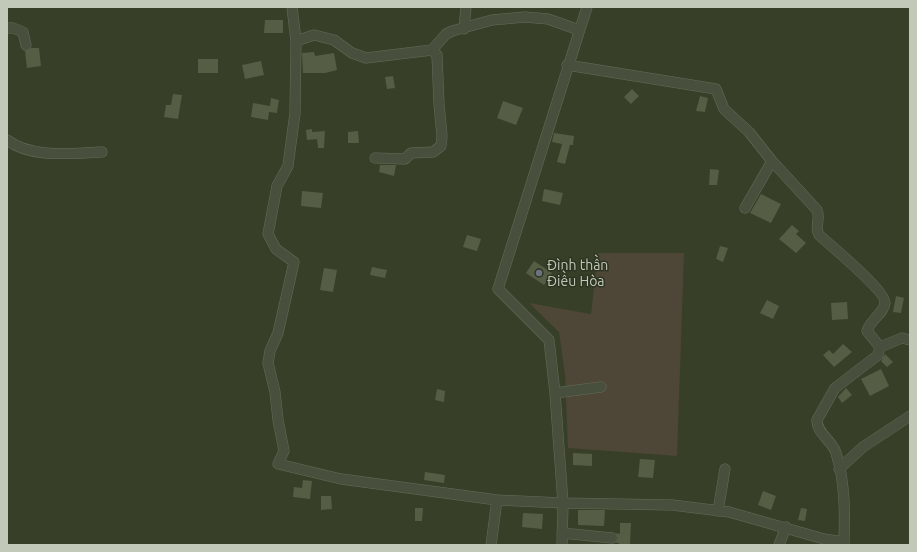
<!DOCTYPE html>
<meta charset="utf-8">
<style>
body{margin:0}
#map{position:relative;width:917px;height:552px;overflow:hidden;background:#373f28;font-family:Ubuntu,sans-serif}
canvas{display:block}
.frame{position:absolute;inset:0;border:8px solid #c3c9b9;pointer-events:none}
</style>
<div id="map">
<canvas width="917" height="552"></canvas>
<div class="frame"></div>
</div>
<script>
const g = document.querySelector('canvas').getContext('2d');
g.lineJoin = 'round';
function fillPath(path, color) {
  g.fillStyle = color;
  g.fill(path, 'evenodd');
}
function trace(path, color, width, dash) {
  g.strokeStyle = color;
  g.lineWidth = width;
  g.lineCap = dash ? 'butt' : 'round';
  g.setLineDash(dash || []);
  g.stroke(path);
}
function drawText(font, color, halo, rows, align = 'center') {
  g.font = font + ' Ubuntu,sans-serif';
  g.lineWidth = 3;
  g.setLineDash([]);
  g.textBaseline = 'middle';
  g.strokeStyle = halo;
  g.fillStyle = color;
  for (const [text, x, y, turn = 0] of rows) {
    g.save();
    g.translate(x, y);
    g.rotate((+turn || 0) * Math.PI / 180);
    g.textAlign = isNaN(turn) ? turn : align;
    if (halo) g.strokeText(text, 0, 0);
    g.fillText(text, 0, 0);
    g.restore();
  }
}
fillPath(new Path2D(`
 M598 253H684L677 456 568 448 565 375 559 332 529 303 591 314Z`), '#4e4636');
fillPath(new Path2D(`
 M265 20H283V33H264Z
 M31 48H39L41 66 27 68 25 51Z
 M314 52 315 56 334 53 337 70 325 73H303L302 53Z
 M198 59H218V73H198Z
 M261 61 264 75 245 79 242 65Z
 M393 76 395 88 387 89 385 77Z
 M632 89 639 96 631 104 624 97Z
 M173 94 182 95 178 119 164 117 166 105H171Z
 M700 96 708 98 705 112 696 111Z
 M271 98 279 100 277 113 269 112 268 120 251 117 253 103 270 106Z
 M503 101 523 108 516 125 497 118Z
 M312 129V132L325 131 324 148H318L317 139 307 140 306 130Z
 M358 131 359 143H348V132Z
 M554 133 574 136 573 145H570L565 164 557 162 562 144 552 142Z
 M380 165H396L394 176 379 172Z
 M710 169 719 170 717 185H709Z
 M544 189 563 193 560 205 542 201Z
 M302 191 323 193 321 208 301 206Z
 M761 194 781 204 771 223 750 213Z
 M792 225 799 231 796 234 806 243 796 253 779 239Z
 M467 235 481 239 477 251 463 247Z
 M720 246 728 248 723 262 716 259Z
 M534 261 552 273 544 285 526 273Z
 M372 267 387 270 385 278 370 275Z
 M324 268 337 270 333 292 320 290Z
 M896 296 904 298 901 313 893 312Z
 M767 300 779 306 773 319 760 313Z
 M847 302 848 319 832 320 831 303Z
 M843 344 852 352 834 367 823 355 829 350 833 354Z
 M885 354 893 362 887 367 881 361Z
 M881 369 889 386 870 396 861 379Z
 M846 388 852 395 842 403 838 397Z
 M437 389 445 391 444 402 435 400Z
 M573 453 592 454V466L573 465Z
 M640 459 655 460 653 478 638 477Z
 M425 472 445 475 444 483 424 480Z
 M303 480 312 481 310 499 293 497 294 487 302 488Z
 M763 491 776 496 771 510 758 505Z
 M321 496H331L332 509 321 510Z
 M415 508H423L422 521H415Z
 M801 508 807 509 805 521 798 520Z
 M578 510H605L604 526 578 525Z
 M523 513 543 514 542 529 522 527Z
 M620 523H631L630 545H619V543H616L618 538 616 533 620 534Z`), '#565d45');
const minor = new Path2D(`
 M292 7 296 41
 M7 28H13L23 32 26 45
 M464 29 466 7
 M579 30 548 19 525 17 492 20 452 31 446 34 432 50 366 58 352 53 334 40 314 35 296 41 295 113 288 166 277 186 268 234 276 249 294 262 278 333 270 351 268 363 275 392 278 420 284 451 278 464 341 479 497 500 563 503 672 505 729 512 824 539 844 542V545
 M567 65 716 89 724 109 749 132 772 161 817 210C821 219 814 227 819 235 830 245 886 291 885 303 884 313 870 320 867 331L880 347 878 355 835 388 817 420C816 433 833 441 836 453 845 481 845 513 844 542
 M7 140C32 159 73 153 102 152
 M375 158 405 159 411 153 433 152 441 146 442 136 439 104 437 55 432 50
 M745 208 772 161
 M880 347 902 338 910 340
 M555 393 601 387
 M839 469 863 447 910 416
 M718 511 725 469
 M562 533 612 538
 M491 545 497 500
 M562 545 563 503 555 393 549 340 498 289 587 7
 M779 545 786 527`);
trace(minor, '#666c5a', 11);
trace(minor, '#484f3c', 10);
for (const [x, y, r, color] of [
 [539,273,4,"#6b7280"]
]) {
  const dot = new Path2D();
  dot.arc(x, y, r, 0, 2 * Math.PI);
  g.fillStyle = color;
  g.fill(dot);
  trace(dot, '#2d3421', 1.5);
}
drawText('14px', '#c3c9b9', '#2d3421', [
 ["Đình thần",547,265],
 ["Điều Hòa",547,281]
], 'left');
</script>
